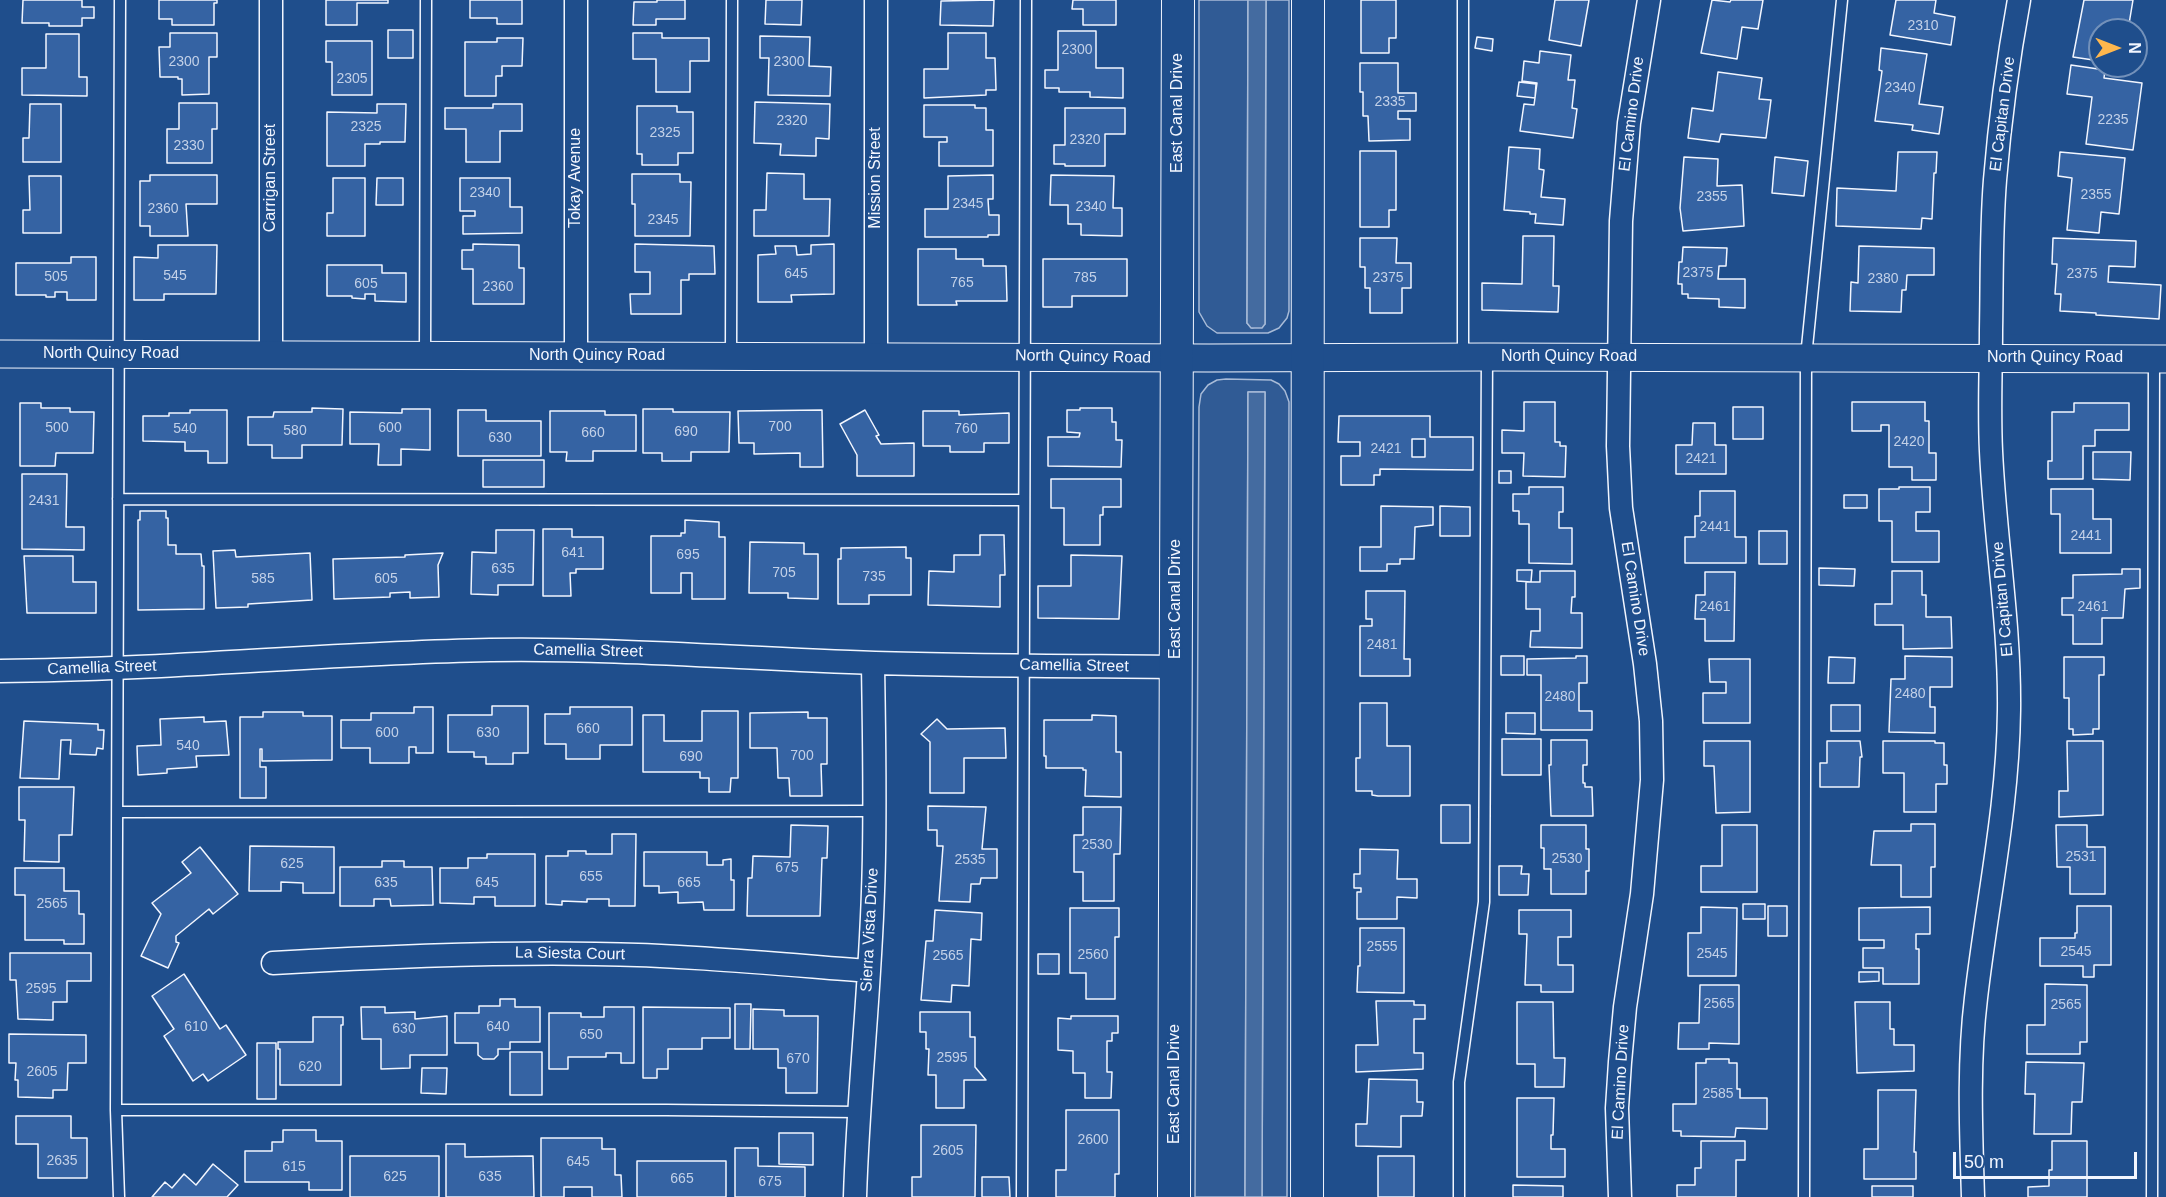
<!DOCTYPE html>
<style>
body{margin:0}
#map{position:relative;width:2166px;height:1197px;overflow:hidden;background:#1f4e8c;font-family:Helvetica,sans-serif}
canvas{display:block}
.north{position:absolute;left:2088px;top:18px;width:60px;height:60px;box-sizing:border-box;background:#1f4e8c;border:2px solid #7391ba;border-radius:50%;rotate:90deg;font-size:16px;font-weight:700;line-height:24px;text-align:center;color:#f2f6ff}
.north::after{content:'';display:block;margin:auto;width:21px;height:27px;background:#ffb74d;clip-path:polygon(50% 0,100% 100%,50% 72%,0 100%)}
.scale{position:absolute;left:1953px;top:1152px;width:184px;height:27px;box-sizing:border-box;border:3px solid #f2f6ff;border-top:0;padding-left:8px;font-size:18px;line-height:21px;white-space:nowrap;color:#f2f6ff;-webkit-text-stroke:4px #1f4e8c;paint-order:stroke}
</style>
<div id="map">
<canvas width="2166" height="1197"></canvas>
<div class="north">N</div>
<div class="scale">50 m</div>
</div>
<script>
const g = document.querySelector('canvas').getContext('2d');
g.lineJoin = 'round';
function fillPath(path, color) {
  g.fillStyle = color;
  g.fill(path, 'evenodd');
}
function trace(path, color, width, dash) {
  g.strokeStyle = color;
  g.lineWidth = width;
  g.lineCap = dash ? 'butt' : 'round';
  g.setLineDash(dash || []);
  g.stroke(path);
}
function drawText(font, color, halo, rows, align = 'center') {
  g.font = font + ' Helvetica,sans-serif';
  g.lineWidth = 4.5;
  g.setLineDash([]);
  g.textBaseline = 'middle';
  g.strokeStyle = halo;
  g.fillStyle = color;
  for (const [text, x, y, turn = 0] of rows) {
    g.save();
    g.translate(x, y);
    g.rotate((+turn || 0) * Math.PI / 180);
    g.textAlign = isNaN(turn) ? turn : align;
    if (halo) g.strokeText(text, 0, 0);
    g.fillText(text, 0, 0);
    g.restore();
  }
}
const built = new Path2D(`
 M1199 0H1248L1247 323 1252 328 1265 324 1266 0H1289V311L1287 318 1279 328 1268 333H1217L1207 326 1199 312Z
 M1226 379 1271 380 1279 384 1285 391 1289 402 1287 1197H1262L1265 392H1248L1245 1197H1195L1199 407 1201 394 1208 385 1217 380Z`);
fillPath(built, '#305b95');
trace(built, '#a8bbd7', 1.5);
const water = new Path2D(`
 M1248 0H1266L1265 324 1262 328H1251L1247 323Z
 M1248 392H1265L1262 1197H1245Z`);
fillPath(water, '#446ba0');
trace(water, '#a8bbd7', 1.5);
const building = new Path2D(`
 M23 0H82V7H94V18H82V26H49V23H22Z
 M159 0H217V3H214V25H172V19H159Z
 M326 0H388V3H357V25H326Z
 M470 0H522V24H497V18H470Z
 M657 0H685V19H656V25H633L634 2H657Z
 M766 0H802L801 25 765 24Z
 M994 0 993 26 940 25 941 1Z
 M1073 0H1116V25H1083V9H1072Z
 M1361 0H1396V38H1389V53H1361Z
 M1555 0H1589L1581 46 1549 40Z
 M1712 0 1730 2 1731 0H1763L1758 29 1742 27 1737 59 1701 53Z
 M1896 0H1936L1934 13 1955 17 1951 45 1890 35Z
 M2084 0H2133L2128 30H2100V61L2073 57Z
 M388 30H413V58H388Z
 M1058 31H1096V68H1123V98L1090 97V92H1059V88H1045V70H1058Z
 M170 33H217V57H209V94L182 95V79H178V77H160L159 47H170Z
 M633 33H662V38H709V61H690V92H656V59H633Z
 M948 33H986V58H995L996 90H986V95L924 98V69H948Z
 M46 34H79V77H87V96L22 95V68H46Z
 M760 36 810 37 809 66 831 67 830 96 768 95 769 58H760Z
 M1477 37 1493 39 1492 51 1475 48Z
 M497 38H523L522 66H502V76H496V96H465V42H497Z
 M326 41H372V95H332V62H326Z
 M1881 48 1927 54 1919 104 1943 107 1939 134 1912 130 1913 125 1875 121 1882 71 1879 70Z
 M1540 51 1571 55 1568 80H1575L1572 108 1577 109 1573 138 1520 131 1524 104 1534 105 1537 83 1522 81 1524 61 1539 63Z
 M1360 63H1398V93H1416V111H1398V119H1410V140L1369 141 1368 116H1363V92H1360Z
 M2071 65 2105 70 2104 78 2142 83 2133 150 2086 144 2092 97 2067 94Z
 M1718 72 1762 78 1759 99 1771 100 1766 138 1721 134 1719 142 1688 138 1692 108 1713 111Z
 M1519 82 1536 84 1535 98 1517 96Z
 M755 102 830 104 829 139 816 138V156L780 155 781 144 754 143Z
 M179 103H217V129H212V163H167V129H179Z
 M30 104H61V162H23V138H29Z
 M377 104H406L405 142H380V144H365V166H327V112L377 113Z
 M493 104H522V131H500V162H466V129H445V108H493Z
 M924 105H975V108H986V130H993V166H939V142H947V137H924Z
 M637 106H677V112H693V153H678V165H642V154H637Z
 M1065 108H1125V134H1105V166H1065V164H1054V145H1065Z
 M1509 147 1540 149 1539 169 1544 170 1541 197 1565 199 1563 225 1535 223 1536 214H1530V212L1504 210Z
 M1360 151H1396V210H1389V227H1360Z
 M1898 152H1937L1936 173H1934L1932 219 1922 218 1921 229 1836 226 1837 188 1896 191Z
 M2060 152 2125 158 2119 214 2101 212 2099 233 2067 230 2072 178 2058 176Z
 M1684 157 1718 159 1717 186 1742 185 1744 226 1683 231 1680 208Z
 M1775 157 1808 161 1804 196 1772 193Z
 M767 173 804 174V199H830L829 236H754V210H766Z
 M632 174H680V182H691L690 236H635V204H632Z
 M150 175H217V204H186L188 236H150V226H140V181H150Z
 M993 175V199H988L989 215H999V235H988V237H925V209H948V176Z
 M1051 175 1114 176 1113 208H1122V236L1081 235V224H1068V205H1050Z
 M29 176H61V233H23V210H30Z
 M333 178H365V236H327V213H333Z
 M377 178H403V205H376Z
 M460 178H510V207H522V233L463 234V216H475V211H460Z
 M1523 236H1554L1553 286H1559L1558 312 1482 310V283L1522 284Z
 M1360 238H1397L1396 263H1411V288H1402V313H1370V288H1365V267H1360Z
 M2053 238 2136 241 2135 267 2109 266 2108 282 2161 285 2159 319 2096 315V313L2060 311 2061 294H2055L2057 264H2052Z
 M473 244 519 245V268H524V304H473V269H462V250H473Z
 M635 244 714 246 715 274H689V280H681V314H631L630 294H650V272H635Z
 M834 244V294L791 295 792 302H758V255L776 254 775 246H796L797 255 811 254V245Z
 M158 245H217L216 294H164V300H134V257L158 258Z
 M1859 246 1934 248V275H1907L1906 290H1902L1901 312 1850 311 1851 282 1858 283Z
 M1683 247 1727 248 1726 266H1719L1718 279H1745V308L1719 307V299L1688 298V294H1682V284H1678L1679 262H1682Z
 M918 249H956V259H983V266H1006L1007 301H956L957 305H918Z
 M71 257H96V300H67V292H55V297H46V295H16V263H71Z
 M1043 259H1127V296H1072V307H1043Z
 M327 265H382V273H406V302L375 301V294H365V299L352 298V296H327Z
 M1524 402H1555V442H1560V446H1566L1565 477 1523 476 1524 453H1502V430L1524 431Z
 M1852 402H1925V421H1929V453H1936V480H1912V467H1889V425H1881V431H1852Z
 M20 403H41V408H70V412H94L93 453H56L55 466H20Z
 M2074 403H2129V430H2095V446H2083V479H2048V461H2052V412H2074Z
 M1733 407H1763V439H1733Z
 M312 408 343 409 342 445H302V458H272V445H248V417H273L274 412H312Z
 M1080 408H1112V422H1116V440H1122L1121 467 1048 466V437H1079L1080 433 1067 432V410H1080Z
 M402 409H430V450L401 449V465H378L379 444H350V412L402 413Z
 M643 409H673V412H730L729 452H691V461H662V453H643Z
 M190 410H227V463H208V451H185V442L143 441V416H169V413H190Z
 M458 410H486V421H541V456H458Z
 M822 410 823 467H800V453L754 454V443H739L738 411Z
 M865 410 879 435 876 436 881 444 914 443V476H857V455L840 424Z
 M550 411H605V415H636V451H593V461H566L567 452H550Z
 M923 411H959V415L1009 413V443H984V452H950V446H923Z
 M1339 416H1430V437H1473V470L1380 469V475H1374V485H1341V456H1360V442H1338ZM1412 439H1425V457H1412Z
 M1693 423H1715V445H1726V474H1676V445H1692Z
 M2093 452H2131L2130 480 2093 479Z
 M483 460H544V487H483Z
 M1499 471H1511V483H1499Z
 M22 474H67L66 527H84V550L22 549Z
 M1051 479H1121V507H1103V515H1100V545H1064V508H1051Z
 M1529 487H1563V512H1559V528H1572V564L1529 563V524H1519V511H1513V494H1529Z
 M1899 487H1930V512H1916V531H1939V562H1892V521H1879V489H1899Z
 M2051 489H2093V519H2111V553H2060V514H2051Z
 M1700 491H1735V537H1746V563H1685V537H1695V516H1700Z
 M1844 495H1867V508H1844Z
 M1381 506 1433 507V525L1415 527 1414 559H1400V564H1387V571H1360V547H1381Z
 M1440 506 1470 507V536H1440Z
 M140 511H166V518H168V545H176V554H201L202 566H204V609L138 610V520H140Z
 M685 520 719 522V537H725V599H692V573H681V593H651V536H681V533H685Z
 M543 529H572V537H603V569H576V573H570L571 596H543Z
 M496 530H534L533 585H498V595L471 594 472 552 496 553Z
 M1759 531H1787V564H1759Z
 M980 535H1004L1005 575H1000V607L928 605 929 571 954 572V555H980Z
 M750 542 804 543V554H818V599L788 598V593H749Z
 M906 547V558H911V595H869V604H838V559H841V548Z
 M235 550 236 557 310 553 312 600 248 604V607L216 608 213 551Z
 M443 553 438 565 439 597 410 598V592L390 593V597L334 599 333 559 405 557V555Z
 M1071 555 1122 556 1119 619 1038 618V586H1071Z
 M24 556H73V582H96V613H27Z
 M1819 568 1855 569 1854 586 1819 585Z
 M2122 569H2140V588L2125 589 2123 618H2102V644H2073V615H2062V598H2073V575L2122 574Z
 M1517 570H1532L1531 582 1517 581Z
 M1540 571H1575V597H1572L1571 613H1582V648L1530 647 1531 631H1540V609H1526V582H1540Z
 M1892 571H1922V595H1926V617H1951L1952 648 1903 649V625H1875V604H1892Z
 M1705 572H1735L1734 641H1705V619H1695L1696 595H1705Z
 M1366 591H1405L1404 659H1410V676H1360V626H1372V619H1366Z
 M1501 656H1524V675H1501Z
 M1576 656H1587V683H1579V711H1592V730H1541V675H1527V659L1576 658Z
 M1905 656 1952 657V687H1930V707H1935V733L1889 732 1891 679H1905Z
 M1829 657 1855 658 1854 683H1828Z
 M2064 657H2104V675H2099V729H2093V734L2073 735V729H2069V698H2064Z
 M1709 659H1750V723H1703V693H1726V682H1710Z
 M1360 703H1387V746H1410V796H1378L1372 795V791H1356V758H1360Z
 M1831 705H1860V731H1831Z
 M492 706H528V753H513V764H486V757H474V752H448V715H492Z
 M414 707H433V753H416V747H409V763H370V748H341V720H371V713H414Z
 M570 707H632V745H600V759H566V744H545V714H570Z
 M702 711H738V778H731L730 792H709V778H700V772H643V715H664V741H702Z
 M263 712H303V716H332V760L262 761V749H260V767H266V798H240V717H263Z
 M808 712V718H827V764H821L822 796H790L789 778H778L777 748H750V713Z
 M1506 713H1535V734L1506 733Z
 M1092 715 1116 716V752H1121V797L1085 796 1086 770H1083V768H1046V756H1044V720H1092Z
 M204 717V722L226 721 229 755 196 756 197 767 167 769V773L138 775 137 746 161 745 160 719Z
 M937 719 947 729 1005 728 1006 758H964V793H930V742L921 734Z
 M24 721 98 724V730H104L103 749 97 748 96 755 70 754 71 740H61L59 779 20 778Z
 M1502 739H1541V775H1502Z
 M1551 740H1587V765H1583V783H1585V787H1592L1593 816H1551L1549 765H1551Z
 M1704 741H1750V812L1716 813 1714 766H1704Z
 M1827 741H1860L1862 757H1860L1859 787H1820V763H1827Z
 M1883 741H1935V743H1944V765H1947V784H1936V812H1904V773H1883Z
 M2067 741H2103V815L2059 817V791H2068Z
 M19 787H74L72 835H59V862L24 861 25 820H19Z
 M1441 805H1470V843H1441Z
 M928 806 986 807 982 849H997V878H981L980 884H971L970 902 939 901 943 846H937V830H928Z
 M1083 807H1121L1120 854H1114V901H1083V872H1074V835H1083Z
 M1911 824H1935V867H1931V897H1901V865H1871L1874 831H1911Z
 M791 825 828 826 827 858H822L820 916H747L748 878H752L753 856 790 857Z
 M1541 825H1586V849H1589V871H1586V894H1551V869H1544V848H1541Z
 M1722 825H1757V892H1701V866H1722Z
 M2056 825H2087V847H2105V894H2070V867H2057Z
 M612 834H636L635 906H609V899H587V902L562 901V905L546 904V856H568V851H586V854H612Z
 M250 846 334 847V893H303V883L281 882V891H249Z
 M200 847 238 894 213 914 209 909 176 936V942L179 943 168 968 141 956 161 914 152 903 191 873 182 862Z
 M1360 849 1398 850 1397 879H1417V898L1397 897V919H1357V892H1361V888H1354V874H1360Z
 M644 852H707V865H723V860L731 859V880H734V910H704L703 902 678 903V892L659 893V886H644Z
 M487 854H535V906H495V897H474V904L440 903V868H468V858H487Z
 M382 861H404V867H432L433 905 391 906 390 899H374V906H340V867H382Z
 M1499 866H1522L1521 874H1529L1528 895H1499Z
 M15 868H64V891H79V914H84V944H64V940H25V895H15Z
 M1743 904H1765V919H1743Z
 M1768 906H1787V936H1768Z
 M2077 906H2111V965H2094V977H2083V966H2040V938H2075V933H2077Z
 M1701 907 1737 908 1736 976H1688V933H1701Z
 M1930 907V934H1916V949H1919V984H1883V968H1863V948H1884V940H1859V908Z
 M1070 908H1119V937H1115V999H1086V973H1070Z
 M935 910 982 913 981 940 971 939 969 986 952 985 951 1002 921 1000 926 941H933Z
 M1519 910H1571V937H1558V965H1573V992H1541V985H1525L1527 934H1519Z
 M1360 928H1404V993L1357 992 1358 966H1360Z
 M10 953H91V981H67V1002H53V1020L18 1019 16 980H10Z
 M1038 954H1059V974H1038Z
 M1859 972H1879V981L1859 982Z
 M184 974 220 1029 226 1025 246 1055 208 1081 203 1074 193 1081 164 1036 174 1029 152 996Z
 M2045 984 2087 985V1042H2080V1054H2027V1025H2045Z
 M1700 985H1739V1044L1709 1043V1049H1678L1679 1023H1699Z
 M500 999H515V1007H540V1042H510V1049H498V1055L494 1059H483L478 1055V1043H455V1013H479V1006H500Z
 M1376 1001H1414V1005H1425V1019H1414V1053H1423V1069L1356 1072V1045H1378Z
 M1517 1002H1553L1554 1058H1565L1564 1087H1535V1064H1517Z
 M1855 1002H1890V1029H1894V1045H1914V1071L1857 1073Z
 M735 1004H751L750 1049H735Z
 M361 1007H385V1013L415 1012V1019L447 1016V1055H410V1068L381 1069V1039H362Z
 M604 1007H634V1063H621V1053H606V1057H568V1069H549V1013H581V1017H604Z
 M643 1007 730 1008V1038H702V1049H668V1069H657V1078H643Z
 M753 1009 784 1010V1016H818L817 1093H786V1068H778V1049H753Z
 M920 1012H970V1037H975V1067L986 1080H964V1108H936V1075H928L929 1049H926V1032H920Z
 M1071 1016H1118V1033H1112V1041H1107V1072H1112L1111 1098H1085V1073H1073V1051L1058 1050V1018L1071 1019Z
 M313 1017H343V1025H341V1085H280V1049H278V1042H313Z
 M9 1034 86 1035V1063H68L67 1090H53V1098L18 1097V1080H15L16 1063H9Z
 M257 1043H276V1099H257Z
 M510 1052H542V1095H510Z
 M1706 1059H1729V1063H1737V1089H1740V1098H1767V1129L1736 1128 1735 1137 1681 1136V1131H1673V1104H1696V1063H1706Z
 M2026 1062 2084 1063 2082 1102H2072L2071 1134H2034L2035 1094H2025Z
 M422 1068H447L446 1094 421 1093Z
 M1369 1079 1417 1080V1102H1423L1422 1116H1401V1147L1356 1146V1124H1367Z
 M1878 1090H1916L1914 1152H1916V1179H1864V1149H1878Z
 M1517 1098H1554L1553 1135H1551V1149H1565V1177H1517Z
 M1066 1110H1119V1174H1115V1197H1056V1170H1066Z
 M16 1116H71V1138H87V1178H38V1144H16Z
 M921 1125H976L975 1197H912V1177H921Z
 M283 1130H316V1141H342V1190H309V1182H245V1151H272V1142H283Z
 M779 1133H813V1165L779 1164Z
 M541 1138H602V1149H615V1175H621L622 1197H592V1187H564V1197H541Z
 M1701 1141H1745V1160H1736V1197H1677V1185H1695V1168H1701Z
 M2052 1141H2087V1197H2028V1187L2049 1186V1170H2052Z
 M446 1144H465V1157L533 1156 534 1197H446Z
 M735 1148H758V1166L805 1167V1197H735Z
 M350 1156H439V1197H350Z
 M1378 1156H1414V1197H1378Z
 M637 1161H726V1197H637Z
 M213 1164 238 1185 227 1197H152L165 1182 172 1188 184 1174 196 1185Z
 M982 1177H1009L1010 1197H982Z
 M1513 1185 1563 1186V1197H1513Z
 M1872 1186H1913V1197H1872Z`);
fillPath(building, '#3563a3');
trace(building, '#f2f6ff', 1.5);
const service = new Path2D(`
 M1463 0V357
 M425 354 426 0
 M731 356 732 0
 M118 499 1024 500
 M118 812 875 811
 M116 1110H666L858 1112
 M119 1197 116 1110 120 0
 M1022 1197 1026 0
 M1459 1197V1082L1484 902 1487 357
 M1804 1197 1806 357 1842 0
 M2152 1197 2154 359`);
const minor = new Path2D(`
 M271 0V355
 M576 0V356
 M876 0V356
 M0 671C164 670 327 653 490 650 619 648 746 659 875 663 975 666 1076 666 1176 667
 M273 963C380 957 488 952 595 954 686 955 777 964 868 971
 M855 1197C858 1095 870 993 873 891 876 815 874 739 873 663
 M1620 1197 1617 1108 1620 1062 1625 1007 1642 894 1652 780 1651 721 1645 664 1621 508 1618 446 1621 221 1629 123 1649 0
 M1973 1197C1971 1131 1968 1064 1976 998 1987 902 2008 808 2009 710 2010 623 1995 538 1991 451 1989 411 1991 371 1991 330 1992 280 1991 230 1995 180 2000 119 2008 60 2019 0`);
const tertiary = new Path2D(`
 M0 354 1209 358 1487 357 2166 359`);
const secondary = new Path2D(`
 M1174 1197 1178 0
 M1307 1197 1308 0`);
trace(service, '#f2f6ff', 13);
trace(minor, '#f2f6ff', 25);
trace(tertiary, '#f2f6ff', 29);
trace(secondary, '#f2f6ff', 34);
trace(service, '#1f4e8c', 10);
trace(minor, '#1f4e8c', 22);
trace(tertiary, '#1f4e8c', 27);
trace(secondary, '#1f4e8c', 32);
drawText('14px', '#c3d1e8', null, [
 ["2310",1923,26],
 ["2300",1077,50],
 ["2300",184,62],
 ["2300",789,62],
 ["2305",352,79],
 ["2340",1900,88],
 ["2335",1390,102],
 ["2235",2113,120],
 ["2320",792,121],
 ["2325",366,127],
 ["2325",665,133],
 ["2320",1085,140],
 ["2330",189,146],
 ["2340",485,193],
 ["2355",2096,195],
 ["2355",1712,197],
 ["2345",968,204],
 ["2340",1091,207],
 ["2360",163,209],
 ["2345",663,220],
 ["2375",1698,273],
 ["645",796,274],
 ["2375",2082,274],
 ["545",175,276],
 ["505",56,277],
 ["785",1085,278],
 ["2375",1388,278],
 ["2380",1883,279],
 ["765",962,283],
 ["605",366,284],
 ["2360",498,287],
 ["700",780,427],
 ["500",57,428],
 ["600",390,428],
 ["540",185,429],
 ["760",966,429],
 ["580",295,431],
 ["690",686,432],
 ["660",593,433],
 ["630",500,438],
 ["2420",1909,442],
 ["2421",1386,449],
 ["2421",1701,459],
 ["2431",44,501],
 ["2441",1715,527],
 ["2441",2086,536],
 ["641",573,553],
 ["695",688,555],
 ["635",503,569],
 ["705",784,573],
 ["735",874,577],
 ["585",263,579],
 ["605",386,579],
 ["2461",1715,607],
 ["2461",2093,607],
 ["2481",1382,645],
 ["2480",1910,694],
 ["2480",1560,697],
 ["660",588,729],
 ["600",387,733],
 ["630",488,733],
 ["540",188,746],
 ["700",802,756],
 ["690",691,757],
 ["2530",1097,845],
 ["2531",2081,857],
 ["2530",1567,859],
 ["2535",970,860],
 ["625",292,864],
 ["675",787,868],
 ["655",591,877],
 ["635",386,883],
 ["645",487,883],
 ["665",689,883],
 ["2565",52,904],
 ["2555",1382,947],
 ["2545",2076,952],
 ["2545",1712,954],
 ["2560",1093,955],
 ["2565",948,956],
 ["2595",41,989],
 ["2565",1719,1004],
 ["2565",2066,1005],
 ["610",196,1027],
 ["640",498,1027],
 ["630",404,1029],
 ["650",591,1035],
 ["2595",952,1058],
 ["670",798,1059],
 ["620",310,1067],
 ["2605",42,1072],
 ["2585",1718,1094],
 ["2600",1093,1140],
 ["2605",948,1151],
 ["2635",62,1161],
 ["645",578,1162],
 ["615",294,1167],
 ["625",395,1177],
 ["635",490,1177],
 ["665",682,1179],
 ["675",770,1182]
]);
drawText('16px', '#f2f6ff', '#1f4e8c', [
 ["East Canal Drive",1178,113,-90],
 ["El Camino Drive",1632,114,-83],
 ["El Capitan Drive",2003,114,-83],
 ["Carrigan Street",271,178,-90],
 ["Tokay Avenue",576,178,-90],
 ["Mission Street",876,178,-90],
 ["North Quincy Road",111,354],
 ["North Quincy Road",597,356],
 ["North Quincy Road",1083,357,1],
 ["North Quincy Road",1569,357],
 ["North Quincy Road",2055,358],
 ["East Canal Drive",1176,599,-90],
 ["El Camino Drive",1635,599,81],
 ["El Capitan Drive",2003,599,-95],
 ["Camellia Street",588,651,1],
 ["Camellia Street",1074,666,1],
 ["Camellia Street",102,668,-2],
 ["Sierra Vista Drive",870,930,-87],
 ["La Siesta Court",570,954,1],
 ["El Camino Drive",1621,1082,-87],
 ["East Canal Drive",1175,1084,-90]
]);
</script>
